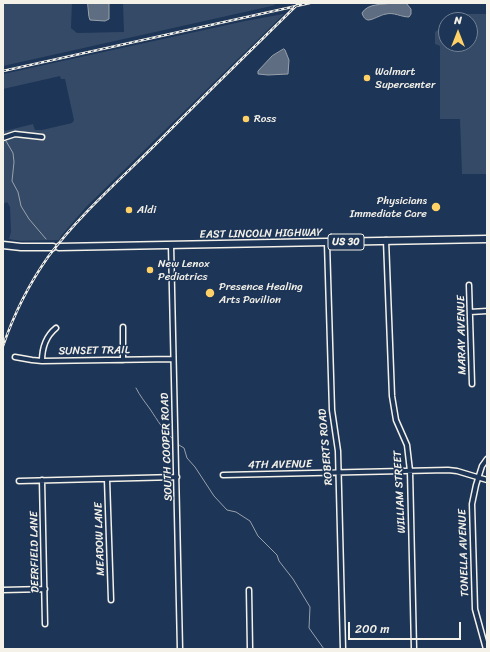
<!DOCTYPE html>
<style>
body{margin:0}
#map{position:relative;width:490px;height:652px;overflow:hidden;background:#1d3557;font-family:Sriracha,sans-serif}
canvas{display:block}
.frame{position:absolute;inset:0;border:4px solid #f4f1e8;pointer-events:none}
.north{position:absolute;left:438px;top:12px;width:40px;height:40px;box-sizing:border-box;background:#1d3557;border:1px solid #738091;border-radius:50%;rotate:0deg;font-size:11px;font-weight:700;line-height:16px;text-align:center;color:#f4f1e8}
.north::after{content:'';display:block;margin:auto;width:14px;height:18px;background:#ffd166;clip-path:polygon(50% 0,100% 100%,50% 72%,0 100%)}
.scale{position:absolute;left:348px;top:622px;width:113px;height:18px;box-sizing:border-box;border:2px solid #f4f1e8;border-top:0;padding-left:5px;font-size:12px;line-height:14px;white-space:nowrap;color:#f4f1e8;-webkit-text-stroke:3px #1d3557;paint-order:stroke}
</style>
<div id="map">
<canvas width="490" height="652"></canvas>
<div class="frame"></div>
<div class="north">N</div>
<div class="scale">200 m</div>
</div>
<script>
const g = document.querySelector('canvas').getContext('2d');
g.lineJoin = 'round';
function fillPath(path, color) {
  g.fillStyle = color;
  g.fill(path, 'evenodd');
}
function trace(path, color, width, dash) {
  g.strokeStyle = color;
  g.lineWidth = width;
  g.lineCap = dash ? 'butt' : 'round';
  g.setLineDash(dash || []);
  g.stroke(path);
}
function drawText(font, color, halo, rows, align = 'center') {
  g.font = font + ' Sriracha,sans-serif';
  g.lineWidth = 3;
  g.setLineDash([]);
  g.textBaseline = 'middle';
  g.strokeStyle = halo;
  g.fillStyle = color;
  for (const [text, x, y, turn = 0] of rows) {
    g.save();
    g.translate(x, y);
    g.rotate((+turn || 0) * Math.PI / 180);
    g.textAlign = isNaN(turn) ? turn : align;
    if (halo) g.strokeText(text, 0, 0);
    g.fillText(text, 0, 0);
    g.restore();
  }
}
fillPath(new Path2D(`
 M3 3H72L71 28 77 33 124 32 123 3H270L276 5 3 66Z
 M284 14 86 207 61 236 59 240H16L58 241H20L9 239 11 232 10 207 7 202 3 204V128L5 131 33 124 35 130H42L72 123 74 120 65 79H61L60 76 3 89V74L245 21Z
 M460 14H487V174H462L460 119H440V46L435 44V32L446 24V44H470V20H452Z`), '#354a67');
const water = new Path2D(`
 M88 3H109V19L105 21 90 20 89 17Z
 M392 3H406L411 9V14L409 17C401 17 394 12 386 14 380 15 373 20 368 20 364 19 363 16 362 13 368 3 382 5 392 3Z
 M284 49 285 50 289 60 288 74 268 75 258 74V71L272 56Z`);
fillPath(water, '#5e6d82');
trace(water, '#9aa2ab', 1);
trace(new Path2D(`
 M6 141 13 153 14 162 12 181 18 192 21 206 29 219 46 239
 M136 388C140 396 145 402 150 409 158 421 163 430 174 440
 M179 445 184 448 187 458 195 467 214 496 227 510 236 512 250 521 258 536 277 555 279 561 293 579 310 607 309 628 324 649`), '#9aa2ab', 1);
const street = new Path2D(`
 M3 138 15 134 42 137
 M386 240 392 396 396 420 407 445 410 471 414 649
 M327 243 332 410 338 451 343 649
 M171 245 180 649
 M469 285 472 384
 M470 312 487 311
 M123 327V360
 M15 357 32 360 42 361 173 359
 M42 361C42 348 45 337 56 328
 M223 475 448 470 457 471 487 480
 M107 479 111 600
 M42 480 45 624
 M19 481 177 477
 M3 590 45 589
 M249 590 250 649
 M486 649 475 609 472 504 476 485 482 466 487 459`);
const primary = new Path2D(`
 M3 245 21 247H53
 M59 247 487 239`);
trace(street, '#f4f1e8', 7);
trace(primary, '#f4f1e8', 9);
trace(street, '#1d3557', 4);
trace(primary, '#1d3557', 6);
const rail = new Path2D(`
 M3 71 310 3
 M3 346C14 314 29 284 48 257 80 214 121 179 159 141 205 95 252 49 299 3`);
trace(rail, '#f4f1e8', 2.5);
trace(rail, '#1d3557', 1, [3]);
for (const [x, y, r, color] of [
 [367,78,4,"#ffd166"],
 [246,119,4,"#ffd166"],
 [436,207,5,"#ffd166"],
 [129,210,4,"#ffd166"],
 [150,270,4,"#ffd166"],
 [210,293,5,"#ffd166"]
]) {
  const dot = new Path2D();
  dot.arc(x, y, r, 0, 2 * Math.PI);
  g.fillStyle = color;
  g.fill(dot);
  trace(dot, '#1d3557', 1.5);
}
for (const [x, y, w] of [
 [346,242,36]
]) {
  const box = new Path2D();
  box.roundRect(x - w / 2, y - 8, w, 16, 3);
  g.fillStyle = '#1d3557';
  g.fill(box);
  trace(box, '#f4f1e8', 1);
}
drawText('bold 10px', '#f4f1e8', null, [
 ["US 30",346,242]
]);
drawText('11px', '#f4f1e8', '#1d3557', [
 ["Walmart",375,72],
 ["Supercenter",375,85],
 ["Ross",254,119],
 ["Physicians",427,201,"right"],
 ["Immediate Care",427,214,"right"],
 ["Aldi",137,210],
 ["New Lenox",158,264],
 ["Pediatrics",158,277],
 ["Presence Healing",219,287],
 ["Arts Pavilion",219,300]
], 'left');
drawText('11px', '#f4f1e8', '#1d3557', [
 ["EAST LINCOLN HIGHWAY",261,234,-1],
 ["MARAY AVENUE",462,335,-91],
 ["SUNSET TRAIL",94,351,-1],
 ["SOUTH COOPER ROAD",167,447,-92],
 ["ROBERTS ROAD",326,447,-95],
 ["4TH AVENUE",280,465,-1],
 ["WILLIAM STREET",400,492,-93],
 ["MEADOW LANE",100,539,-92],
 ["DEERFIELD LANE",35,552,-91],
 ["TONELLA AVENUE",464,553,-92]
]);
</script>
